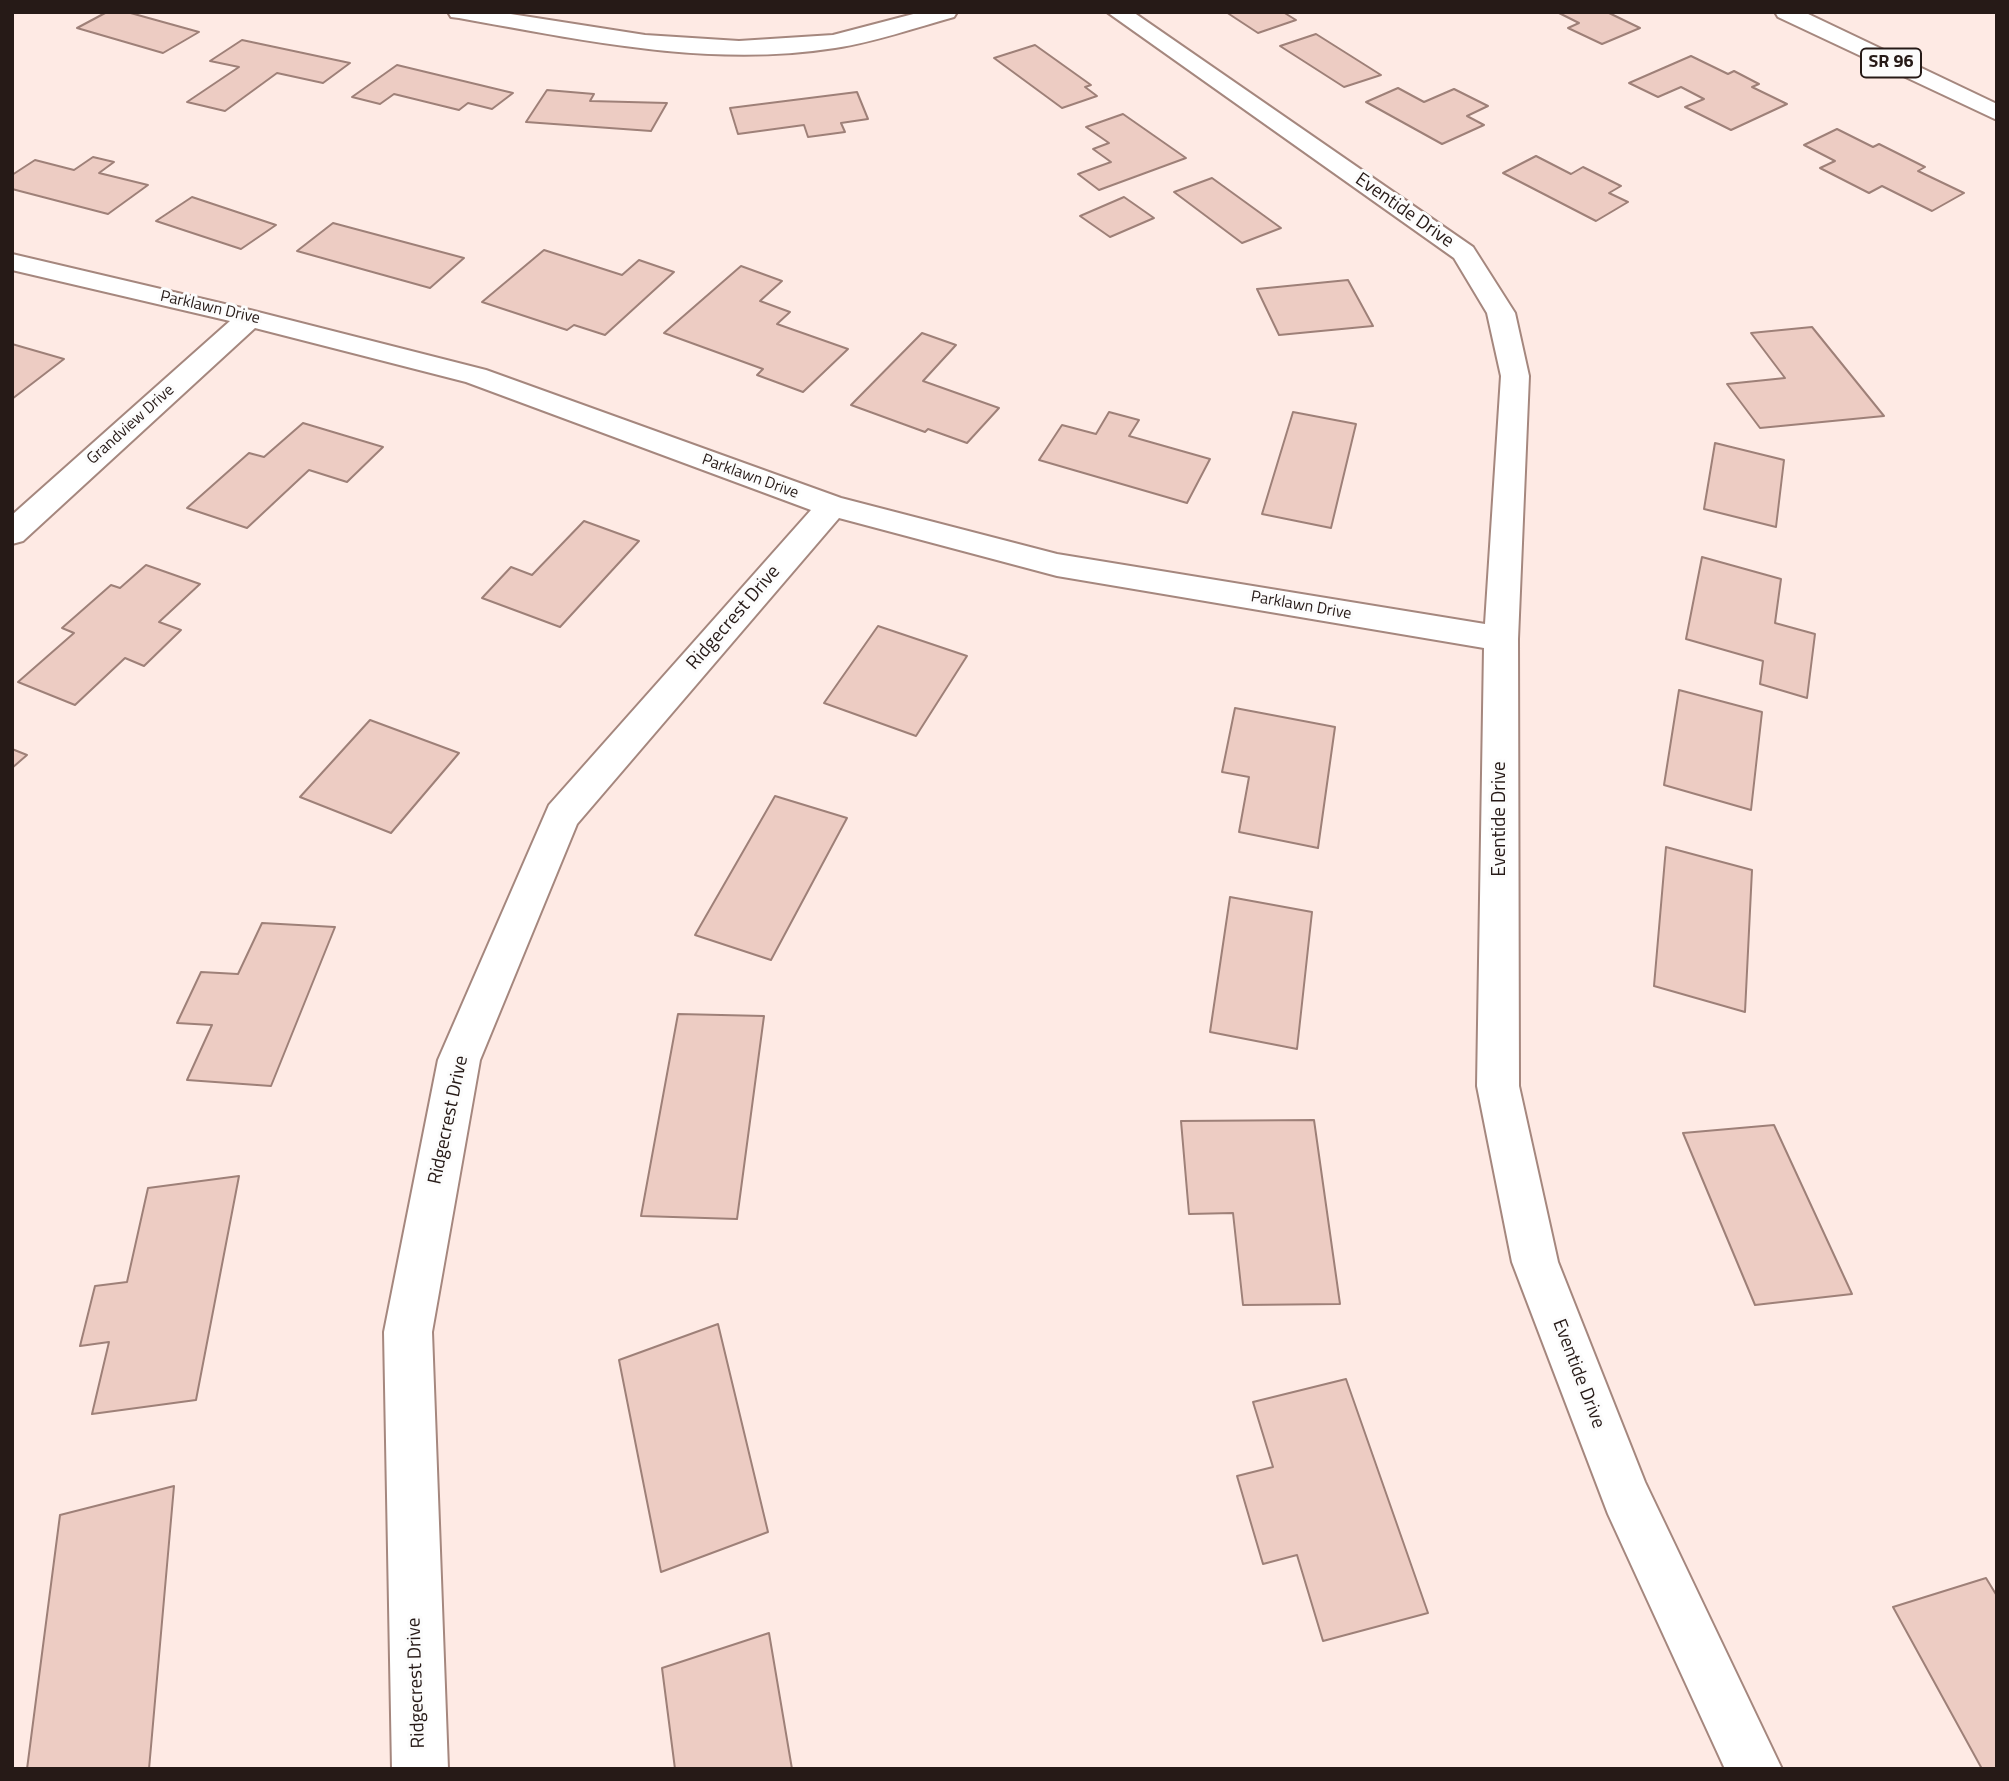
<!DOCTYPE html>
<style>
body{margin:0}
#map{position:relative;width:2009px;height:1781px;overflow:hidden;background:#feeae4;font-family:"Titillium Web",sans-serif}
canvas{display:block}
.frame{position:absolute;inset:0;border:14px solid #261a17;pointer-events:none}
</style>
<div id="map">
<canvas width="2009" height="1781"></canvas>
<div class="frame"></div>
</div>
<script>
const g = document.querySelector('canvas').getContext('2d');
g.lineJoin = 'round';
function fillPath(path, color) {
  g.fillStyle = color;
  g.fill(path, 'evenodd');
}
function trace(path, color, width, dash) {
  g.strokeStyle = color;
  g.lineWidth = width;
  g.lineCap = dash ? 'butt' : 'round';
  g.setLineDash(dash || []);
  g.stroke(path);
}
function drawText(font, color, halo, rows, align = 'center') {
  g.font = font + ' "Titillium Web",sans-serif';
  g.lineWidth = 6;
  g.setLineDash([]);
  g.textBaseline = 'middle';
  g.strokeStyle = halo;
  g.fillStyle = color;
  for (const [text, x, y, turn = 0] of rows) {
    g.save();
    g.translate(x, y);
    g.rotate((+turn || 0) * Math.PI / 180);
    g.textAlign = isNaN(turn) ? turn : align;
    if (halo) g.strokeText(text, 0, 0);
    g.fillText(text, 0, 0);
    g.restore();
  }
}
const building = new Path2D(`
 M107 12H127L199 32 163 53 77 28Z
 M1226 12H1283L1296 20 1258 33Z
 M1557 12H1607L1640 28 1602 44 1568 28 1579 23Z
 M1316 34 1381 75 1344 87 1280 46Z
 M242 40 350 63 323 83 277 73 225 111 187 102 239 67 210 61Z
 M1035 45 1091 85 1085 87 1097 96 1062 108 994 58Z
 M1691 56 1728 74 1734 71 1759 84 1752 87 1787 104 1731 130 1685 107 1704 99 1681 87 1658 97 1629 83Z
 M397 65 513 93 492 109 468 103 459 110 394 94 380 104 352 97Z
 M1398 88 1424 102 1454 89 1488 106 1467 116 1484 125 1442 144 1366 102Z
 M547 90 594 94 590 101 667 103 651 131 526 122Z
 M857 92 868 119 841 123 845 132 808 137 804 125 738 134 730 108Z
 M1123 114 1186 158 1099 190 1078 174 1111 162 1093 149 1109 143 1086 127Z
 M1837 129 1873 147 1879 144 1925 167 1918 171 1964 193 1932 211 1882 186 1869 193 1820 168 1835 161 1804 145Z
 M1536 156 1571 174 1583 167 1621 186 1609 193 1628 202 1596 221 1503 173Z
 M93 157 114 162 99 173 148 185 108 214 12 189V175L35 160 74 170Z
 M1212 178 1281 228 1242 243 1174 192Z
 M192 197 276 225 241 249 156 221Z
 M1124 197 1154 218 1110 237 1080 216Z
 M333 223 464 258 430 288 297 251Z
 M544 250 622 275 639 260 674 272 605 335 574 325 567 330 482 302Z
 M741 266 782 281 760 301 790 312 777 324 848 349 803 392 757 375 763 369 664 333Z
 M1348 280 1373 326 1279 335 1257 289Z
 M1812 327 1884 416 1760 428 1727 384 1785 378 1751 333Z
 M922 333 956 345 923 381 999 408 967 443 928 429 925 432 851 405Z
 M12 344 64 359 12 399Z
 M1109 412 1139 420 1129 436 1210 459 1187 503 1039 460 1062 425 1096 434Z
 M1293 412 1356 424 1331 528 1262 514Z
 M303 423 383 447 347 482 309 470 247 528 187 508 249 453 264 457Z
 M1715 443 1784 460 1776 527 1704 509Z
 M584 521 639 541 560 627 482 598 511 567 532 575Z
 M1702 557 1781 579 1775 623 1815 634 1807 698 1760 684 1763 661 1686 639Z
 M146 565 200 584 159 622 181 630 144 666 125 658 75 705 18 682 74 633 62 628 111 585 120 588Z
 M878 626 967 656 916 736 824 703Z
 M1679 690 1762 712 1751 810 1664 785Z
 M1235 708 1335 727 1318 848 1239 832 1249 777 1222 772Z
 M370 720 459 753 391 833 300 797Z
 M12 749 27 755 12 768Z
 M775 796 847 818 771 960 695 935Z
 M1666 847 1752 870 1745 1012 1654 986Z
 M1230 897 1312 912 1297 1049 1210 1032Z
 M262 923 335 927 271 1086 187 1080 212 1025 177 1023 201 972 238 974Z
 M678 1014 764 1016 737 1219 641 1216Z
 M1314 1120 1340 1304 1243 1305 1233 1213 1189 1214 1181 1121Z
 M1774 1125 1852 1294 1755 1305 1683 1133Z
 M239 1176 196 1400 92 1414 109 1342 80 1346 95 1286 127 1282 148 1188Z
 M718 1324 768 1532 661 1572 619 1360Z
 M1346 1379 1428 1613 1323 1641 1297 1555 1263 1564 1237 1476 1273 1467 1253 1402Z
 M174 1486 149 1769H27L60 1515Z
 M1986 1578 1997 1596V1769H1982L1893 1607Z
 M769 1633 792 1769H675L662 1668Z`);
fillPath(building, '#edccc3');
trace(building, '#9e8078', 2);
const minor = new Path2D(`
 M1107 12H1133L1473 247 1515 313 1529 376 1518 639 1519 1086 1558 1262 1645 1482 1782 1769H1725L1608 1514 1512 1262 1477 1086 1484 648 1057 576 839 518 577 824 480 1060 432 1332 448 1769H392L384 1332 438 1060 549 805 811 510 466 382 255 328 23 541 12 544V515L230 321 12 270V254L250 310 486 370 841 498 1057 554 1485 624 1501 376 1487 313 1454 258Z`);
const tertiary = new Path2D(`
 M448 12H498L645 35 739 41 833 35 921 12H957L954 17C914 28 875 42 835 48 710 68 582 40 459 18L451 17Z`);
const primary = new Path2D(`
 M1775 12H1804L1997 104V120L1778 17Z`);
trace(minor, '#a5877e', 4);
trace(tertiary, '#a5877e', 4);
trace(primary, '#a5877e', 4);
fillPath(minor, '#fff');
fillPath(tertiary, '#fff');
fillPath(primary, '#fff');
drawText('16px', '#261a17', '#fcfcfc', [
 ["Parklawn Drive",210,308,13],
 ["Grandview Drive",131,425,-42],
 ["Parklawn Drive",750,477,20],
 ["Parklawn Drive",1301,606,10]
]);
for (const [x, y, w] of [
 [1891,63,60]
]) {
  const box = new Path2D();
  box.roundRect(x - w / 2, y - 14.5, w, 29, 5);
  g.fillStyle = '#fcfcfc';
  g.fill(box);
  trace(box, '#261a17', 2);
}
drawText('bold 18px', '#261a17', null, [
 ["SR 96",1891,63]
]);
drawText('19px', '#261a17', '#fcfcfc', [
 ["Eventide Drive",1404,211,35],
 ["Ridgecrest Drive",734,618,-49],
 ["Eventide Drive",1500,819,-90],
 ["Ridgecrest Drive",449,1120,-78],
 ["Eventide Drive",1578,1374,69],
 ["Ridgecrest Drive",417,1683,-92]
]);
</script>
